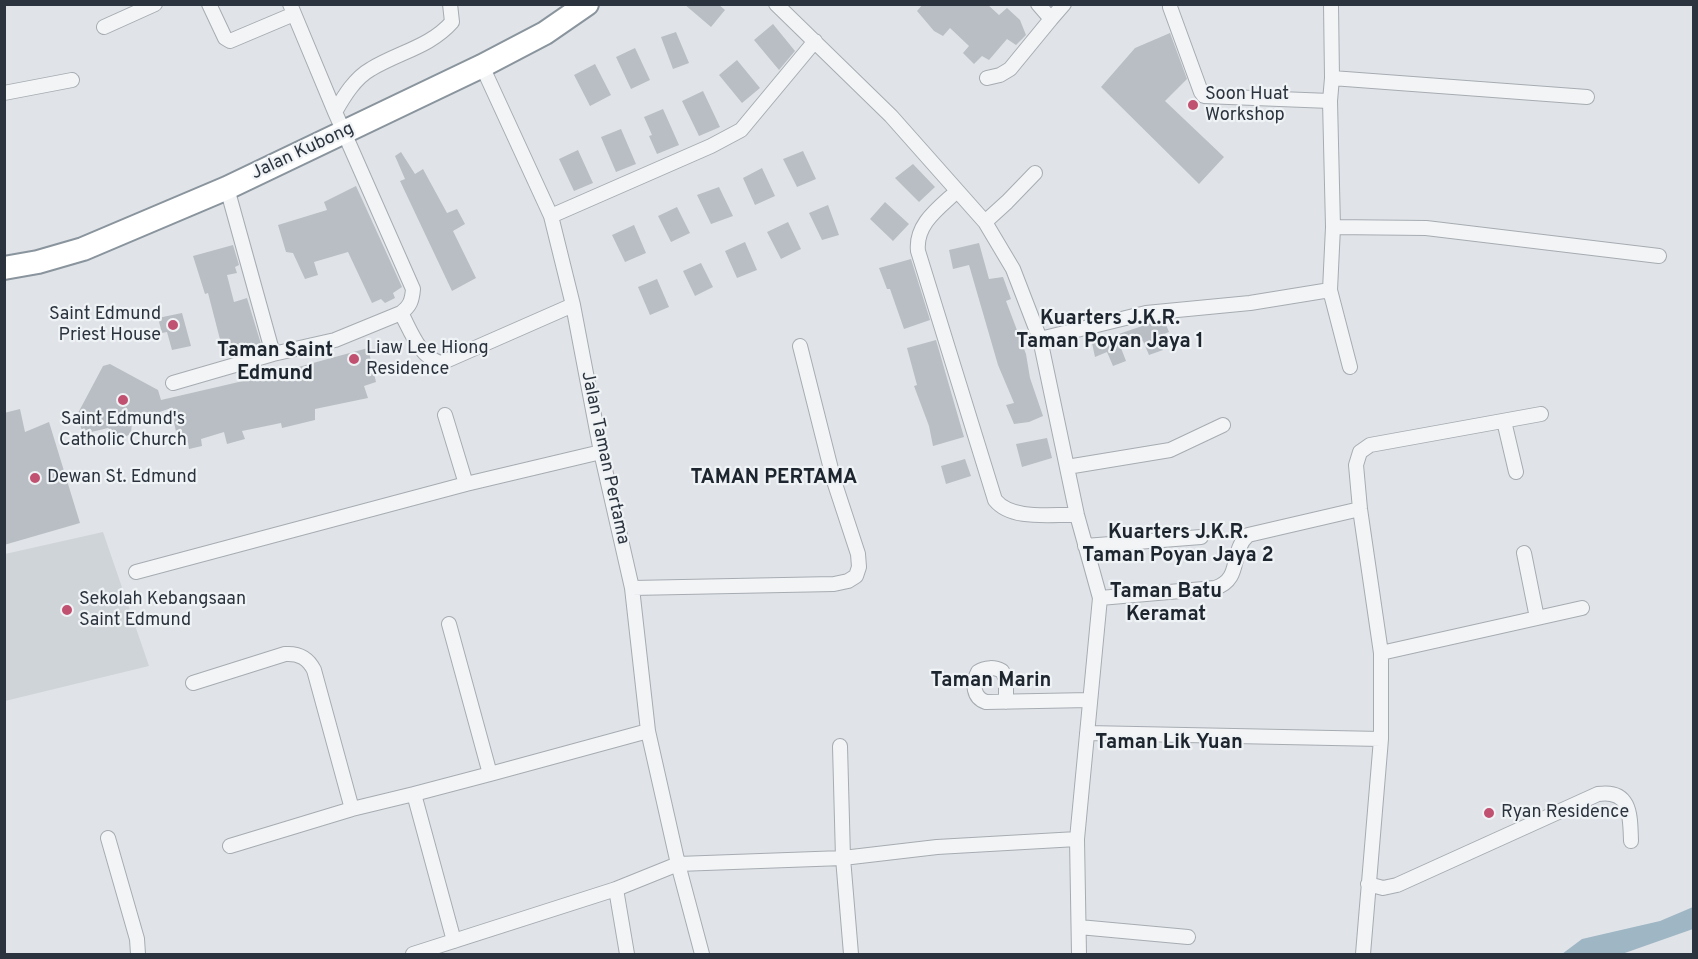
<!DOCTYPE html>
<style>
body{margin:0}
#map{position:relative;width:1698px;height:959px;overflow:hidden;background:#e0e4e8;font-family:Overpass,sans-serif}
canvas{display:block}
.frame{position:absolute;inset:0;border:6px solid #2b343e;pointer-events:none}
</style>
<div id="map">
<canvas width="1698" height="959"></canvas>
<div class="frame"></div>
</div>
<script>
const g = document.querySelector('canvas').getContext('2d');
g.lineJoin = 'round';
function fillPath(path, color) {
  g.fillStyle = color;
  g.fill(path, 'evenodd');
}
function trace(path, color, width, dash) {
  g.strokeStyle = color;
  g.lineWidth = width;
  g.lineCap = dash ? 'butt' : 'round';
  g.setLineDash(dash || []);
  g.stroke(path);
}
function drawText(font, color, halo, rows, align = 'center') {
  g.font = font + ' Overpass,sans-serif';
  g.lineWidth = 4.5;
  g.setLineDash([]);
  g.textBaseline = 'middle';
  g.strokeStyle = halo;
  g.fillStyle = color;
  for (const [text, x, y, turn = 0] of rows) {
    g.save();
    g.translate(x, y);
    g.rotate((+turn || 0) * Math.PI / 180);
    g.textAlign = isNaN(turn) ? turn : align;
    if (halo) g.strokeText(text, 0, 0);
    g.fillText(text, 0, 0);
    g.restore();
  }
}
fillPath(new Path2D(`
 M103 532 149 666 5 701V554Z`), '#cfd4d9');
fillPath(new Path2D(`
 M1693 907V929L1622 954H1562L1582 939 1660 921Z`), '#9fb6c4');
fillPath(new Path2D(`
 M684 4H718L725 10 711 27Z
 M923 4H987L999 15 1007 8 1020 20 1026 35 1016 45 1007 39 989 60 982 56 974 64 963 53 969 46 950 28 943 36 934 31 917 11Z
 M773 24 795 51 779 70 754 40Z
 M676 32 689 63 673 69 661 37Z
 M1170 33 1187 79 1165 101 1224 157 1199 184 1101 87 1135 48Z
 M635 48 650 80 631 89 616 57Z
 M737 60 760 88 742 103 719 75Z
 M595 64 611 95 590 106 574 75Z
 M703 91 720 127 699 136 682 101Z
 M663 109 679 145 657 154 649 136 652 135 644 117Z
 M621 129 636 164 616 172 601 137Z
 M578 150 593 183 574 191 559 159Z
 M803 151 816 179 797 187 783 159Z
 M401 152 415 174 423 169 447 213 457 209 465 224 453 231 476 278 452 291 400 181 405 179 395 156Z
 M913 164 935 187 919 202 895 178Z
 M762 168 775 196 755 205 743 178Z
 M356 186 402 287 393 293 395 298 385 303 381 299 372 303 348 252 314 262 318 275 305 279 293 253 286 252 278 225 327 210 324 202Z
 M719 187 733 216 711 224 697 195Z
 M885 202 909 224 893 241 870 219Z
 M828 205 839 235 822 240 809 213Z
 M677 207 690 233 671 242 658 216Z
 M788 222 801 249 781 259 767 232Z
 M634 225 646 253 625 262 612 235Z
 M745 242 757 270 737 278 725 251Z
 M979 243 989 279 1003 277 1011 299 1006 301 1026 354 1030 378 1043 416 1029 422 1014 424 1006 405 1014 403 998 365 969 265 953 269 949 250Z
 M233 245 239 265 235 267 237 273 227 275 234 302 247 298 261 344 223 351 208 293 205 294 193 256Z
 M911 259 930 320 904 329 890 289H887L879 268Z
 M701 263 713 287 695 296 683 271Z
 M657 279 669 307 650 315 638 287Z
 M182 313 191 346 172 350 167 332 162 333 158 318Z
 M1164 320 1169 332 1156 337 1163 350 1149 355 1143 341 1121 348 1126 361 1113 366 1107 352 1095 357 1092 343 1157 321Z
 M936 340 964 437 933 446 929 426 914 386 917 385 907 348Z
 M368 348 376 382 364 386 368 398 315 409V420L282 428 281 423 242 431 245 439 227 444 224 432 201 439 202 446 189 449 188 442 178 441 171 408 132 422 131 434 122 438 108 428 83 434 77 415 103 366 110 364 158 390 161 400 269 375Z
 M20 409 25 432 49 422 80 523 4 545V413Z
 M1047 438 1052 458 1022 467 1016 444Z
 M965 459 971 476 946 484 941 466Z`), '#b8bec4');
const minor = new Path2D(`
 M209 4 225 38 230 41 294 14
 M776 4 891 116 985 222 1013 269 1040 339 1077 515 1100 598 1077 839 1079 954
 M1038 4 1051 19 1064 4
 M1170 7 1201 92 1204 96 1330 101
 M104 27 155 4
 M482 66 551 216 573 305 601 452 632 588 648 731 678 864 702 954
 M987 78 1000 75 1010 69 1051 19
 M1332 78 1587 97
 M4 93 72 80
 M335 112C344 96 355 78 371 69 399 52 430 47 452 22L450 4
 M227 188 273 354
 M957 191C939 208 915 224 918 251L995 500C1012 521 1052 514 1077 515
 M551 216 711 146 741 130 815 41
 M985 222 1007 202 1035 173
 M1333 227 1426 228 1659 256
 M1330 290 1350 367
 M401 313C411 331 419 357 441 363L573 305
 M1040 339 1146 313 1250 303 1330 290 1333 227 1330 101 1332 78 1331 4
 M173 383 273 354 335 340 401 313C410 306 412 301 413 289L335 112 290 4
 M445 415 466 484
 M1504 421 1516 472
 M1067 467 1170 450 1223 425
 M1085 546 1201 537
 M1524 553 1537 618
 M136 572 466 484 601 452
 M632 588 834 584 848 581 856 576 859 567 858 554 834 481 800 346
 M1100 598 1215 588C1243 579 1229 552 1248 535L1360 509
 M449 624 490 774 648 731
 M1381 653 1582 608
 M193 683 285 654C299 653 308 658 314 670L352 809
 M1006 702V679L1002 671C995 667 985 667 978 672 972 683 973 698 986 702L1090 700
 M1087 733 1381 739V653L1360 509 1356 465 1360 452 1370 445 1541 414
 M840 746 843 858 851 954
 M108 838 137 939 138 954
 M230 846 352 809 414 794
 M1368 884 1383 888 1397 885 1598 794C1632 789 1630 817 1631 841
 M616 889 627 954
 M1079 927 1188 937
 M454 941 414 794 490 774
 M413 954 616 889 678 864 843 858 937 847 1077 839
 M1363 954 1381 739`);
const trunk = new Path2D(`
 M4 268 38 262 83 249 227 188 482 66 545 33 587 4`);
trace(minor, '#a6acb2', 16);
trace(trunk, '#89949d', 26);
trace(minor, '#f3f4f6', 14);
trace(trunk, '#fff', 22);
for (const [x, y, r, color] of [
 [1193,105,6,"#c15171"],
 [173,325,6,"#c15171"],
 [354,359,6,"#c15171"],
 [123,400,6,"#c15171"],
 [35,478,6,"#c15171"],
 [67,610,6,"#c15171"],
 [1489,813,6,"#c15171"]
]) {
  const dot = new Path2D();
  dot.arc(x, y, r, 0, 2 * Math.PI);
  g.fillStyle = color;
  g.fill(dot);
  trace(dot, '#f0f3f5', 2);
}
drawText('18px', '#2b343e', '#f0f3f5', [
 ["Soon Huat",1205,95],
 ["Workshop",1205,116],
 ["Saint Edmund",161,315,"right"],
 ["Priest House",161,336,"right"],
 ["Liaw Lee Hiong",366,349],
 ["Residence",366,370],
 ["Saint Edmund's",123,420,"center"],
 ["Catholic Church",123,441,"center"],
 ["Dewan St. Edmund",47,478],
 ["Sekolah Kebangsaan",79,600],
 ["Saint Edmund",79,621],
 ["Ryan Residence",1501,813]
], 'left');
drawText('18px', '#2b343e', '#f0f3f5', [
 ["Jalan Kubong",303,152,-25],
 ["Jalan Taman Pertama",604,458,78]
]);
drawText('bold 20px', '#1d252f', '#f0f3f5', [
 ["Kuarters J.K.R.",1110,320],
 ["Taman Poyan Jaya 1",1110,343],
 ["Taman Saint",275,352],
 ["Edmund",275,375],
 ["TAMAN PERTAMA",774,479],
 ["Kuarters J.K.R.",1178,534],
 ["Taman Poyan Jaya 2",1178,557],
 ["Taman Batu",1166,593],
 ["Keramat",1166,616],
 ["Taman Marin",991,682],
 ["Taman Lik Yuan",1169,744]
]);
</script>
